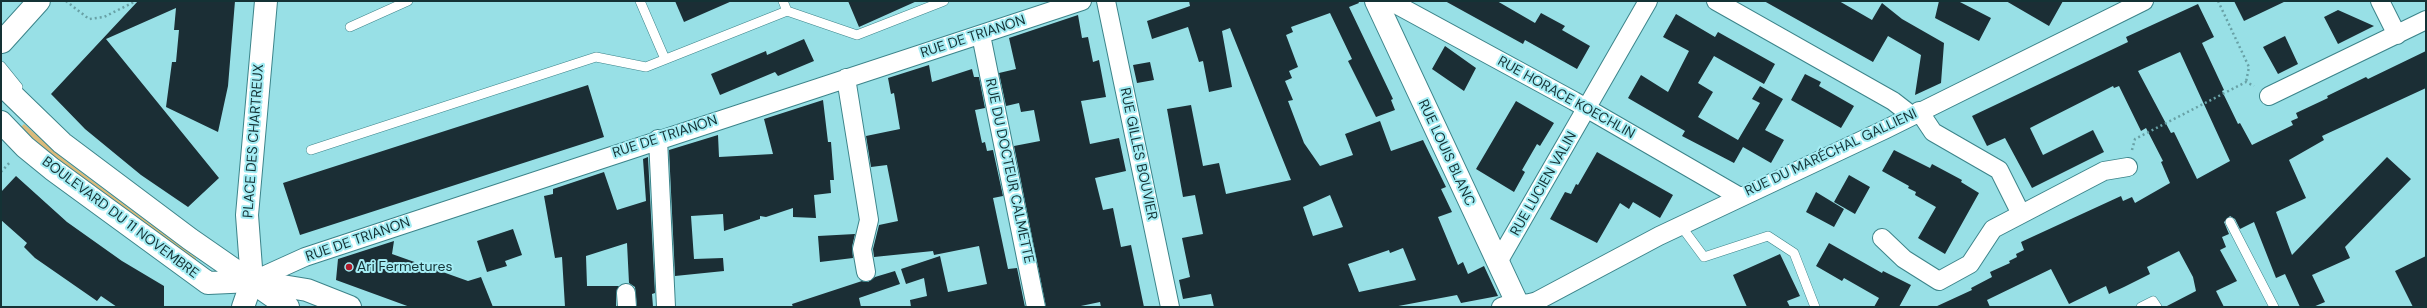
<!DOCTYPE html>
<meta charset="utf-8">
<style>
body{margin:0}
#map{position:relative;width:2427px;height:308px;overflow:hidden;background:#98e0e6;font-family:"DM Sans",sans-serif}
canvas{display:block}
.frame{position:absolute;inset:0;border:2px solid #143235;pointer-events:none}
</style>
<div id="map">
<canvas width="2427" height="308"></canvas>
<div class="frame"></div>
</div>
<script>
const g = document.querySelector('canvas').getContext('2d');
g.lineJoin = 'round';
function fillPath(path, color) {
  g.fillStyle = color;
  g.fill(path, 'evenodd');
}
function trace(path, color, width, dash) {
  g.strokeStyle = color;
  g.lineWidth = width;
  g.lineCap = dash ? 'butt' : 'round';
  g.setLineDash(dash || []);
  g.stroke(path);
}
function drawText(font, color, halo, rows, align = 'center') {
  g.font = font + ' "DM Sans",sans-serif';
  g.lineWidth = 4;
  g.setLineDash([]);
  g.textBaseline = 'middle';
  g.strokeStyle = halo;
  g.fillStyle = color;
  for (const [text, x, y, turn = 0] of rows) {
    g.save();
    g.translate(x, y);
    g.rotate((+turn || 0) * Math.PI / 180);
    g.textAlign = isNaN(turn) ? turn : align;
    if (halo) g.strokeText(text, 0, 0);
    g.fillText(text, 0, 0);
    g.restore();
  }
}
fillPath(new Path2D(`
 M24 124 66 161 196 258V264L44 149 20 128Z`), '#dbba7a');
fillPath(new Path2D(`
 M138 1H235L228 86 218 132 166 107 172 62H176L179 30H174L176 8 106 39 219 178 188 207 141 175 85 129 51 94Z
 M675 1H732L684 22Z
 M848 1H917L859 27Z
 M1189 1H1358L1359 3 1349 7 1393 99 1391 100 1395 110 1376 117 1348 61 1352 59 1330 13 1291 27 1293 32 1286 35 1298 67 1289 71 1292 78 1285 81 1293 100 1288 101 1304 143 1320 166 1353 155 1345 134 1380 121 1391 151 1423 140 1446 187 1441 189 1452 212 1438 217 1458 265 1463 262 1468 274 1484 266 1498 296 1461 303 1457 295 1393 307H1214L1211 294 1183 299 1179 280 1190 277 1182 238 1203 234 1195 195 1183 197 1167 109 1191 105 1203 166 1219 163 1226 194 1291 180 1230 28 1222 31 1232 87 1209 92 1203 61 1199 62 1188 27 1152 39 1147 21 1190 6ZM1330 195 1343 227 1313 236 1303 207ZM1403 248 1416 280 1359 292 1348 264 1389 250 1390 253Z
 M1445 1H1497L1535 23 1541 13 1565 26 1562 30 1590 46 1577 69 1525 40 1523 44Z
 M1764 1H1839L1872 20 1882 3 1902 19 1944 43 1941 83 1915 95 1921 55 1888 36 1873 62Z
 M1939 1H1958L1991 18 1979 41 1935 18Z
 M2006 1H2063L2049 26Z
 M2234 1H2286L2244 21Z
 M2198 4 2214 37 2202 43 2224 90 2222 91 2238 124 2240 123 2252 145 2293 125 2291 121 2298 118 2296 113 2328 98 2327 96 2366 77 2368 79 2426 51V88L2322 136 2324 140 2289 160 2306 198 2276 212 2292 255 2387 157 2411 179 2345 247 2350 258 2312 275 2325 302 2313 307H2300L2285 274 2276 278 2254 222 2240 229 2235 219 2230 216 2224 222 2229 234 2222 237 2226 247 2220 250 2237 281 2216 291 2224 307H2165L2196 291 2193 277 2179 251 2147 267 2150 274 2124 287 2109 294 2106 286 2069 304 2051 269 1987 300 1990 307H1935L1972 290 1971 288 1992 277 1990 272 2010 263 2009 261 2017 257 2016 254 2024 250 2021 242 2121 196 2123 201 2132 197 2135 203 2170 183 2161 162 2163 161 2146 128 2141 131 2119 86 2114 88 2113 86 2030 128 2043 155 2093 130 2104 152 2032 188 2005 138 1987 146 1972 116 2128 42 2126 37ZM2180 52 2230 161 2197 179 2174 132 2171 133 2138 71Z
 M2338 10 2374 26 2338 44 2324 17Z
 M1676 14 1715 37 1718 32 1775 64 1764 84 1714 56 1698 83 1713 92 1698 117 1738 140 1760 103 1752 99 1760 86 1783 99 1765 130 1784 140 1771 163 1743 147 1734 163 1682 136 1685 131 1628 98 1641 75 1668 92 1689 51 1663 37Z
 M1078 15 1082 38 1088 37 1093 62 1099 60 1106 97 1081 101 1090 144 1119 138 1126 171 1095 178 1103 210 1113 208 1121 247 1131 245 1144 307H1101L1100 302 1076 307H1046L1014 146 1040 141 1034 110 1021 112 1019 103 1006 106 999 73 1016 69 1009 38Z
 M2285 36 2298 64 2278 74 2263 47Z
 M804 39 814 61 778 76 775 72 720 95 711 74 766 51 767 55Z
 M1445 46 1476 68 1464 91 1432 69Z
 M1150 62 1154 80 1137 83 1133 65Z
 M929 65 932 82 972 69 974 77H979L985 108 975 110 982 143 985 142 987 151 993 150 1003 196 993 198 1008 269 1017 268 1025 307H911L910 300 927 296 924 278 906 284 901 269 940 256 948 292 987 284 979 246 934 255 933 251 874 257 873 249 879 225 898 221 887 165 871 167 866 136 900 129 894 93 891 94 888 78Z
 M1805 74 1821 82 1819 86 1854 106 1841 128 1791 100Z
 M588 85 604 137 300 235 283 183Z
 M823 100 828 142H831L834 180H830L831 193 814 195 816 218 793 217V208L766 217 760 216V219L724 231 723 214 691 216 694 259 723 258 724 271 675 276 669 150 718 135 719 157 773 154 764 119Z
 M1516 101 1554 123 1540 146 1537 144 1522 170 1525 172 1514 192 1476 169Z
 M1894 150 1930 168 1932 164 1962 180 1961 182 1979 193 1945 254 1918 238 1936 207 1915 195 1916 192 1908 188 1909 186 1882 171Z
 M1597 152 1673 195 1660 218 1633 202 1629 209 1620 203 1597 243 1550 219 1565 192 1571 194 1576 184 1578 185Z
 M648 157 655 293 652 294 653 307H637L635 287 629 283 627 243 586 256 587 286H619L616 293V307H565L562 257 555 258 544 196 553 194V189L604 172 617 210 646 201 643 159Z
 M1849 175 1870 187 1855 214 1834 202Z
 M16 176 67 222 122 261 164 286V307H117L101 296 97 301 35 258 24 247 27 243 1 220V192Z
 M1816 192 1844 209 1834 227 1806 212Z
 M513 229 522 255 505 261 507 266 487 272 477 241Z
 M855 234 852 247 853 258 820 262 818 236Z
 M394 241 392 254 468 281 481 277 493 307H410L336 280 338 259Z
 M1829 243 1882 273 1883 271 1911 285 1899 307H1874L1879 298 1844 278 1842 281 1816 266Z
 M1780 254 1800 296 1787 301 1790 307H1747L1733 275Z
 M2426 256V307H2413L2395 271Z
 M895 271 900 284 859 298 861 307H793L792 304 862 281 868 282 875 277Z`), '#1b2e35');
const service = new Path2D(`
 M640 1 665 59
 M783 1 787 11
 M350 27 408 1
 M1 66 18 87
 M311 150 596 57 646 67 787 11 857 35 944 1
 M2230 222 2274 307
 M1681 226 1704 257 1768 236 1794 253 1815 307
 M2141 307 2153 301 2157 307`);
const minor = new Path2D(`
 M1106 1 1170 307
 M1390 1 1574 101 1740 197
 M1716 1 1893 101 1911 115
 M2380 1 2397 35
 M981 35 1036 307
 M846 78 869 220 862 249 866 272
 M2269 96 2426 20
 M1919 111 1933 132 1999 170 2021 214
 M658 139 666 307
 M1882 238 1904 259 1939 281 1970 264 1993 229 2104 171 2128 167
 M1498 262 1648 1
 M252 281 305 257 1082 1
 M626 293 627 307
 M1501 307C1513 302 1525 306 1537 301L1659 236 1886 129 2144 1`);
const tertiary = new Path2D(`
 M1376 1 1519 307
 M2 42 39 1
 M243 307 252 281 247 215 266 1`);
const secondary = new Path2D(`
 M1 84 62 143 190 239 288 307
 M1 122 25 147 52 169 208 283 252 281 307 290 350 307`);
trace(service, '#3c848a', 10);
trace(minor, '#3c848a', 20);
trace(tertiary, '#3c848a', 24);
trace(secondary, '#3c848a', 24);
trace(new Path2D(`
 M66 1 89 19 104 17 136 1
 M2218 1 2249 67 2246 82
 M2132 150 2135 139 2246 82 2254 86
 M1 172 11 161`), '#68a1a6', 2.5, [2, 3]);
trace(service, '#fff', 9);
trace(minor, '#fff', 18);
trace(tertiary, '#fff', 22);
trace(secondary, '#fff', 22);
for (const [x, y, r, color] of [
 [349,267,4,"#af1b2b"]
]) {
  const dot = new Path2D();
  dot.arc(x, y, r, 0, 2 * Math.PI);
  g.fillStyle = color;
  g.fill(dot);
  trace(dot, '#a5edf4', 1.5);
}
drawText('14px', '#143235', '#a5edf4', [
 ["RUE DE TRIANON",973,37,-18],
 ["RUE HORACE KOECHLIN",1566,98,29],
 ["RUE DE TRIANON",665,137,-18],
 ["PLACE DES CHARTREUX",254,141,-86],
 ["RUE LOUIS BLANC",1446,153,65],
 ["RUE DU MARÉCHAL GALLIENI",1831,153,-25],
 ["RUE GILLES BOUVIER",1138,154,78],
 ["RUE DU DOCTEUR CALMETTE",1009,171,78],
 ["RUE LUCIEN VALIN",1544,184,-60],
 ["BOULEVARD DU 11 NOVEMBRE",120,218,37],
 ["RUE DE TRIANON",358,240,-19]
]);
drawText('14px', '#143235', '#a5edf4', [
 ["Ari Fermetures",357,267]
], 'left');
</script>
